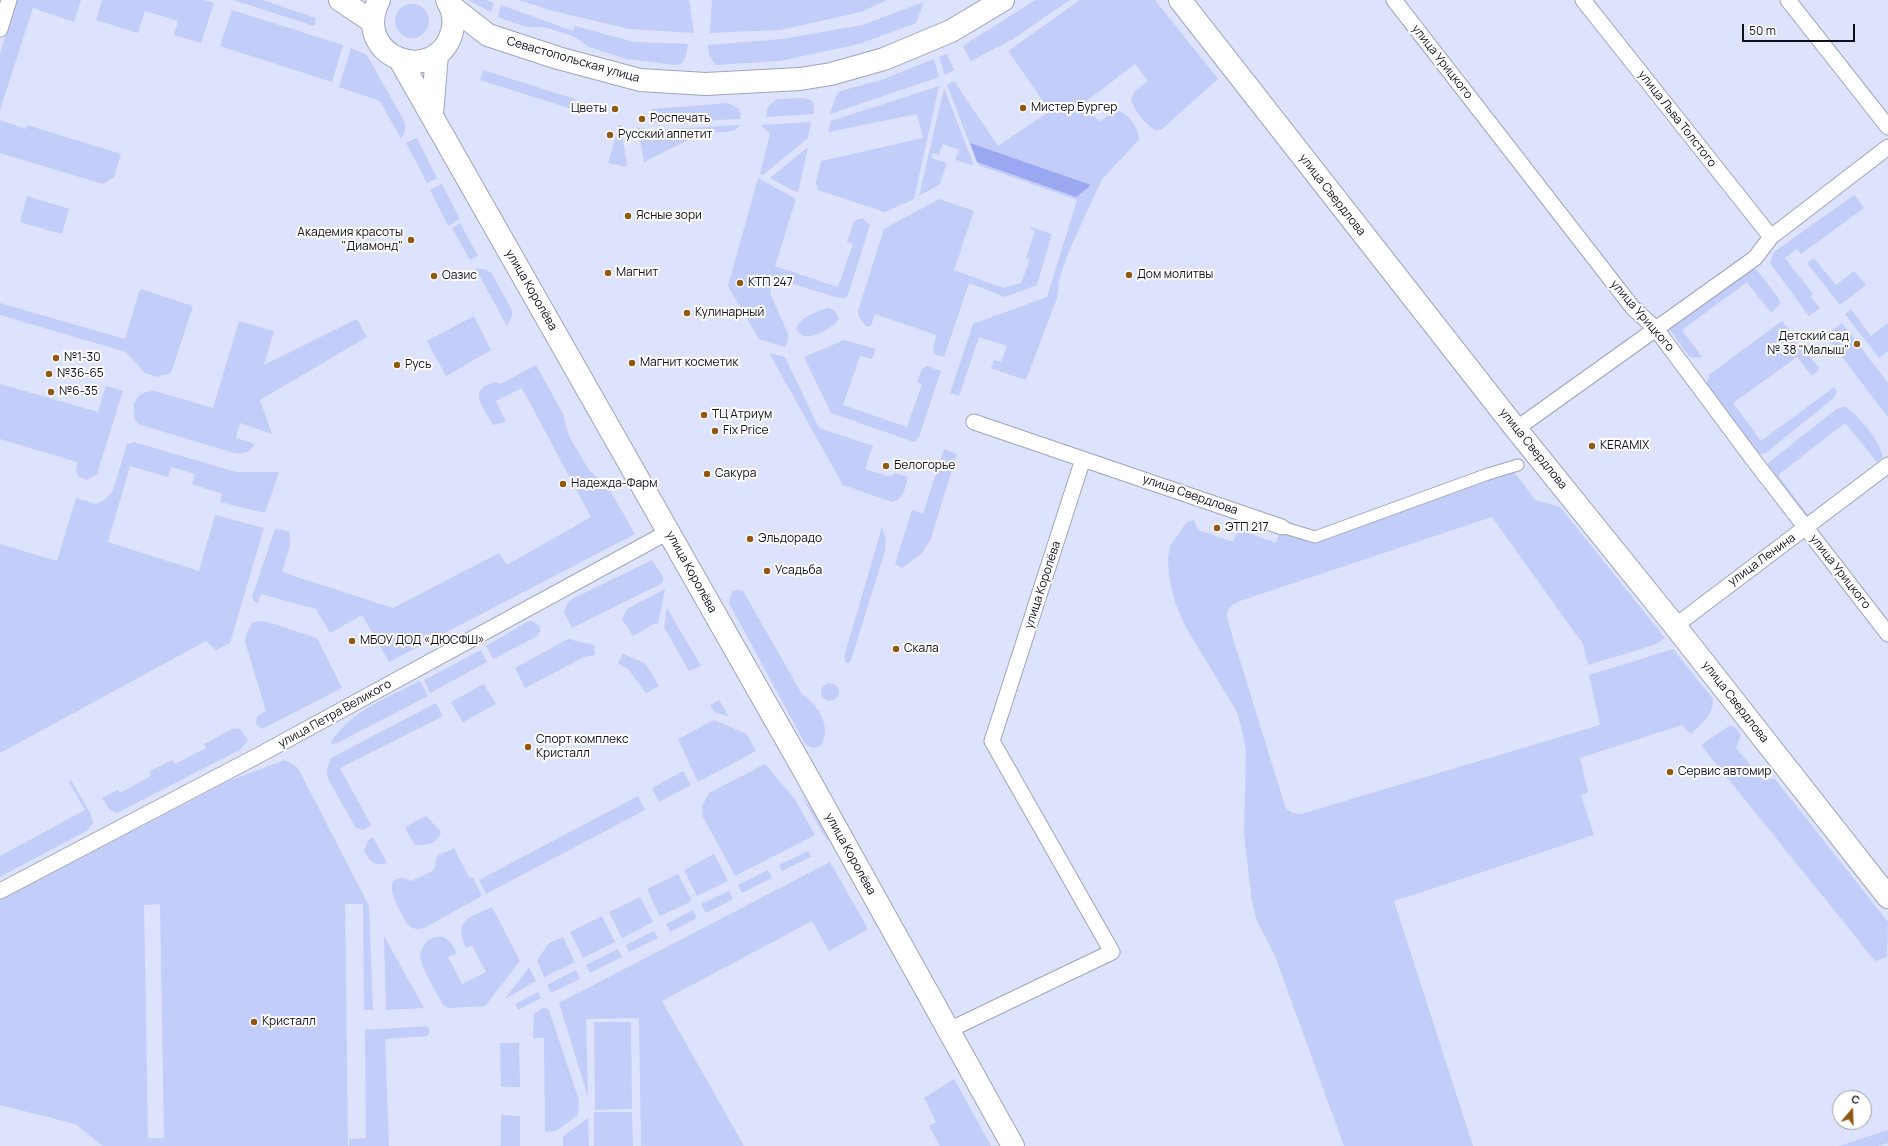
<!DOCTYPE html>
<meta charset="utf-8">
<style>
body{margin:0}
#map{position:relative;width:1888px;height:1146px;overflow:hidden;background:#dde3fc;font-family:Manrope,sans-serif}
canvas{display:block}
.north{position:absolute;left:1832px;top:1090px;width:40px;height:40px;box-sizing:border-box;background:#fff;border:1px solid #9f9fa3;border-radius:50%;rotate:19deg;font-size:11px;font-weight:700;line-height:16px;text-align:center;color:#0f1019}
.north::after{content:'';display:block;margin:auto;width:14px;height:18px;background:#915812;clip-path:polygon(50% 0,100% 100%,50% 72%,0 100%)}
.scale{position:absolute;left:1742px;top:24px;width:113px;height:18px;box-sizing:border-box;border:2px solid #0f1019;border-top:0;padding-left:5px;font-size:12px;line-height:14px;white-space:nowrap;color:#0f1019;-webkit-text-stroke:3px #fff;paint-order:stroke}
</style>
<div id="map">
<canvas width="1888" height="1146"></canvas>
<div class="north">С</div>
<div class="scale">50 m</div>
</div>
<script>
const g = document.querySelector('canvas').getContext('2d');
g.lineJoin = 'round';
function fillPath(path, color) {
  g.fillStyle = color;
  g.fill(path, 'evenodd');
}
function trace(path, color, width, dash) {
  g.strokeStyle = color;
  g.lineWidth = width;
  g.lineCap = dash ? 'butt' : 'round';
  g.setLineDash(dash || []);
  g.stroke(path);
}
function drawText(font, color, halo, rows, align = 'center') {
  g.font = font + ' Manrope,sans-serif';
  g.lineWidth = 4;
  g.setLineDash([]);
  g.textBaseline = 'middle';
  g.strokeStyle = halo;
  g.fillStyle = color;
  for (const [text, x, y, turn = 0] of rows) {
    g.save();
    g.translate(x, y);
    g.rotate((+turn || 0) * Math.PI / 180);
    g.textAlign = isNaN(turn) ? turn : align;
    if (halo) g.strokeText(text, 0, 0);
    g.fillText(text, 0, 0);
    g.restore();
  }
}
fillPath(new Path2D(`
 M16 0H81L74 22 33 8 0 110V54Z
 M102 0H204L214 3 201 43 174 35 178 21 145 11 138 33 96 20Z
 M263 0 316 18 314 26 233 0Z
 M468 0H487L494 3 491 12Z
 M519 0H689L694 33 629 29 549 10Z
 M712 0H887L861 12 780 30 710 33Z
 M1035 0H1070L1013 39 971 61 963 46Z
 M1080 0H1155L1218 79 1162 129 1155 130C1143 122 1135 112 1131 99L1135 91 1148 81 1135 64 1084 103 1099 122 1117 110C1129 114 1139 128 1139 140L1102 179 1068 253 1059 280 1057 298 1026 380 991 368 994 360 1001 362 1007 346 979 337 959 396 950 393 973 324 1047 297 1077 200 978 165 947 85 954 81 998 146 1050 111 1008 51Z
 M924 2 916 23 859 44 780 61 715 65 709 54 708 45 782 39 862 25Z
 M395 21a17 17 0 1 1 34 0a17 17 0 1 1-34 0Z
 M501 5 573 31 575 26 634 42 688 44 686 56 682 63 675 65 627 59 589 47 573 36 544 27H527L498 17Z
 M232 10 343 45 332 82 220 46Z
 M351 48 367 55 404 121C407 129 405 132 401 139L380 101 339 87Z
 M947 54 954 70 945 75 939 57Z
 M934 59 939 77 830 114 836 96 840 91 881 80Z
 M483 70 575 99 572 109 480 80Z
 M939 86 914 199 885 212 818 190 816 182 821 161 923 138 917 114 828 132 831 121Z
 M944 88 973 163 972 165 955 160 959 150 943 144 939 155 933 153 931 158 947 163 940 184 919 196Z
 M804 98 811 100 814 105V114L766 117 768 106 777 99Z
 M728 103 739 109 741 119 655 123 651 116 652 109Z
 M0 120 26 129 27 125 121 154 114 177 103 184 0 153Z
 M811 122 808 138 763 175 760 174 770 134 761 125Z
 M619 125H621L627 167 608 163Z
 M741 125 733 131 700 134 644 162 638 128 652 130Z
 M417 138 437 178 427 183 406 143Z
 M808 147 798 193 770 178Z
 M758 178 796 199 775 266 838 287 853 244 847 242 854 221 862 218 870 225 848 295 843 298 835 297 774 278 770 293 789 336 785 347 759 339 728 286Z
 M442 184 460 219 448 226 430 190Z
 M1854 195 1864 208 1801 254 1797 249 1785 258 1813 294 1810 296 1820 308 1809 316 1770 263 1774 252Z
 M27 196 69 209 62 234 20 222Z
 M939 199 974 211 954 270 1003 288 1021 283 1030 259 1026 258 1035 231 1030 229 1031 227 1052 234 1037 285 1005 297 969 283 944 357 935 354 933 350 936 335 875 314 871 326H866L859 317 858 311 884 229Z
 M460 223 478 256 470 260 452 228Z
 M1814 258 1836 285 1854 271 1866 285 1840 305 1807 263Z
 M475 268 487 270 492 274 512 310V316L507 326Z
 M1751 268 1757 270 1779 299 1780 304 1771 313 1747 282 1682 330 1702 357 1693 358 1689 356 1669 329 1668 324Z
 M140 289 193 306 171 373 157 377 145 373 126 352 0 315V303L125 339Z
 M827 308C834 309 837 312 839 319 834 327 816 337 806 336 802 336 799 333 796 329 801 316 815 313 827 308Z
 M1851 309 1871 336 1888 323V351L1879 358 1845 314Z
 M474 316 491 350 446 376 427 341Z
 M357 319 367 337 260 400 272 434 240 423 236 438 255 444C250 452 243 455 234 453L138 424 134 418V403C139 394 144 391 155 391L213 408 239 321 274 331 264 365Z
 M1782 321 1819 368 1818 371 1812 376 1797 357 1733 403 1761 441 1834 387 1837 392 1834 398 1767 452 1762 454 1755 453 1706 385 1710 374Z
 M1842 323 1888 383V417L1825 335Z
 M844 340 876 349 872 359 860 356 843 405 907 427 922 384 917 382 922 369 927 366 941 371 919 437 914 442 831 413 804 357Z
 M769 353 785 357 819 428 873 446 865 469 890 477 895 473 908 477C905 488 904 499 892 502L843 485Z
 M536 365 563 414 569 436 589 470 608 487 635 534 389 662 362 615 330 633 316 609 261 594 258 603 254 601 252 597 275 529 289 531 290 546 282 572 393 608 499 553 507 565 591 517 522 388 496 401 506 422 493 425C483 407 466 389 496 382L500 384Z
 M0 384 98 412 106 386 123 391 97 474 87 480 79 477 76 472 77 462 0 439Z
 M1845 407C1858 414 1881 442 1883 457L1877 462 1845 423 1778 475 1808 515 1806 517 1767 468 1769 462 1838 408Z
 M134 442 236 472H279L265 513 220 502 222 494 192 484 195 474 171 467 168 477 130 466 108 542 199 571 215 515 264 528 230 643 216 650 206 641 0 753V544L57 561 76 498 96 504 106 499 113 490 127 444Z
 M944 449 957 454 930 541 921 554 902 568 895 564 912 510 923 514Z
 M1513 470 1535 500 1560 507 1665 638 1654 645 1588 665 1583 644 1492 517 1240 601 1229 607 1227 614 1229 625 1286 809 1293 813 1301 814 1600 725 1589 675 1673 649 1713 699C1714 714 1701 724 1691 734L1682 725 1580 758 1588 792 1581 795 1594 835 1394 901 1473 1146H1344L1275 956 1257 921 1252 902 1244 834 1246 752 1243 735 1237 712 1185 626 1175 602 1169 578 1168 560 1170 546 1186 523 1194 520 1198 530 1233 542 1238 529 1276 543 1281 529 1315 540Z
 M882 527 886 540 885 551 851 660 849 663H846L844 657Z
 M652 560 663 577V582L659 585 572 628 564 612 567 604 572 599Z
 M665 589 658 624H654L633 636 622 619 627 609Z
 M738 590 743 591 802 694C817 704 834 729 820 746 813 749 809 748 804 742L729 603 732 591Z
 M667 608 701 666 689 671 664 627Z
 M258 621 267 622 317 638 342 688 262 729 256 724 257 716 266 711 245 642 247 632 252 623Z
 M532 621 540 626V632L536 637 493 659 486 646 527 622Z
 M568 639 594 645 595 655 584 657 525 688 515 668Z
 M481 650 487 662 430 693 424 680Z
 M623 654 645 663 659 686 646 693 628 669 618 663Z
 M420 681 428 696 337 743 332 744 331 742C351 711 388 697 420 681Z
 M821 692a9 9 0 1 1 18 0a9 9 0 1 1-18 0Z
 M484 684 496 704 463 722 451 702Z
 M719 700 729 717 714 712 710 705Z
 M436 703 443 716 340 768 371 825 363 830 356 828 328 779 327 768 331 758Z
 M714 720 747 734 756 751 698 782 678 739Z
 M1729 726 1735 727 1741 735 1736 748 1762 779H1775L1888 922 1887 957 1875 961 1701 745Z
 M234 728 240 729 248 740 241 749 117 813 109 809 102 798 118 790 120 793 151 776 149 772 172 760 175 764 206 748 204 744Z
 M285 760 298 768 369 906 373 1010H364L363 904H345L348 1146H103L75 1124 0 1105V900L229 781ZM160 904 164 1138H148L144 905Z
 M765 764 794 798 815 835 735 876 703 817 702 806 709 793Z
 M683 771 691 785 659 802 652 788Z
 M71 780 91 814 93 823 88 830 0 877V856L85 810 69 782Z
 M799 792 832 837 827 840Z
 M638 796 645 810 486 894 479 880Z
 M397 813 405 827 426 816 441 832C438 843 424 848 414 844Z
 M373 837 387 863C375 867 370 862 364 851L368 840Z
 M454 848 469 877 473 878 482 896 424 928C417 930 413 929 407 924 401 911 388 895 393 881 400 877 404 877 411 881L434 870 437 856Z
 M808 851 811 857 782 871 779 865Z
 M714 854 728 881 697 896 684 870Z
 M830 862 868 929 829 951 812 921 662 1001 744 1146H641L639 1018 586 1019 588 1097 559 1003Z
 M768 870 772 878 742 893 738 885Z
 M678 874 692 901 660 916 647 889Z
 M729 891 733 899 706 913 701 904Z
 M640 897 653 922 622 938 609 912Z
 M492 907 520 961 485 1006 449 1008 443 1005C436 991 425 975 421 960 417 946 435 929 448 940 452 943 454 948 457 953L448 957 462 984 486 972 472 946 466 948C453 919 469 918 492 907Z
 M693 910 697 918 670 932 666 924Z
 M602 916 615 942 583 958 570 932Z
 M654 931 658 938 629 952 626 945Z
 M384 936 424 1008 386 1010Z
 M563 937 575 962 544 977 537 960 549 943Z
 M618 949 622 957 590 973 586 965Z
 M529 967 536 981 505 999Z
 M576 970 580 979 551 993 547 985Z
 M538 992 541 998 518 1010 515 1004Z
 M544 1007 549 1010 579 1100 578 1115 556 1131 545 1132 544 1038H533L534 1014Z
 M594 1022H631L632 1109 595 1110Z
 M427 1026 430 1031 427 1036 385 1039 389 1146H349V1139L366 1138 365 1030Z
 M500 1043H519L520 1087H501Z
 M954 1079 991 1146H940L929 1126 936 1122 924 1098Z
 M594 1112H632L633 1146H594Z
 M501 1115 520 1116V1146H501Z
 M588 1118 589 1146H563V1136Z
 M1888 1130V1143L1878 1146H1839Z`), '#c3cdf9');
fillPath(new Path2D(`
 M970 143 1091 185 1076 197 977 162Z`), '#9aa8f1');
const pedestrian = new Path2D(`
 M1282 527 1315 537 1488 474 1518 465`);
const minor = new Path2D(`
 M1394 0 1633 308 1656 329 1755 462 1888 634
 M1583 0 1771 237
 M1788 0 1888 127
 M0 29 9 0
 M974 422 1282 527
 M1516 429 1755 258 1771 237 1888 147
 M1675 626 1888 465
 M0 891 261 754 668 532
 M949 1030 1112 952 992 741 1083 459`);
const secondary = new Path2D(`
 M340 0 373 22
 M379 0C350 57 436 88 452 32 455 21 453 10 447 0
 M1180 0 1516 429 1675 626 1888 897
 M451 6 488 35 558 58 640 80 706 84 800 79 831 74 884 59 951 31 1003 0
 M400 60 806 774 1013 1146
 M432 114 437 54`);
trace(pedestrian, '#9ea4bb', 13);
trace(minor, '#9ea4bb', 17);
trace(secondary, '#9ea4bb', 24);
trace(pedestrian, '#fff', 11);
trace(minor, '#fff', 15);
trace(secondary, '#fff', 22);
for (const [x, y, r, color] of [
 [1023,108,4,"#915812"],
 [615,109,4,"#915812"],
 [642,119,4,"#915812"],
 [610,135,4,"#915812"],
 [628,216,4,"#915812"],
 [411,240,4,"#915812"],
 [608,273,4,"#915812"],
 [1129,275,4,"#915812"],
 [434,276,4,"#915812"],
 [740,283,4,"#915812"],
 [687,313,4,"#915812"],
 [1857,344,4,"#915812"],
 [56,358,4,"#915812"],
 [632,363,4,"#915812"],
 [397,365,4,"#915812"],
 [49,374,4,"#915812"],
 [51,392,4,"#915812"],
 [704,415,4,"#915812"],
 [715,431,4,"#915812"],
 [1592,446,4,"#915812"],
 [886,466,4,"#915812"],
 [707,474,4,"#915812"],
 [563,484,4,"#915812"],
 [1217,528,4,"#915812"],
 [750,539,4,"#915812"],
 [767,571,4,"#915812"],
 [352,641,4,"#915812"],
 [896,649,4,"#915812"],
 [528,747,4,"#915812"],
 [1670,772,4,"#915812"],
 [254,1022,4,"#915812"]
]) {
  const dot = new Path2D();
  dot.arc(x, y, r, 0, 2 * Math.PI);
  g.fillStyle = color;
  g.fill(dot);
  trace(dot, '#fff', 1.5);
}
drawText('12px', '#0f1019', '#fff', [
 ["Севастопольская улица",573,60,16],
 ["улица Урицкого",1442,62,52],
 ["улица Льва Толстого",1677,119,52],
 ["улица Свердлова",1332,195,52],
 ["улица Королёва",531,290,60],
 ["улица Урицкого",1642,316,49],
 ["улица Свердлова",1533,449,51],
 ["улица Свердлова",1190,495,19],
 ["улица Ленина",1762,560,-36],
 ["улица Королёва",691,572,61],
 ["улица Урицкого",1840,572,52],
 ["улица Королёва",1043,585,-72],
 ["улица Свердлова",1735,702,52],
 ["улица Петра Великого",335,714,-29],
 ["улица Королёва",850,854,61]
]);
drawText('12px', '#0f1019', '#fff', [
 ["Мистер Бургер",1031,108],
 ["Цветы",607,109,"right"],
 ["Роспечать",650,119],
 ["Русский аппетит",618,135],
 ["Ясные зори",636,216],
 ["Академия красоты",403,233,"right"],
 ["\"Диамонд\"",403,247,"right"],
 ["Магнит",616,273],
 ["Дом молитвы",1137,275],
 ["Оазис",442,276],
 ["КТП 247",748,283],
 ["Кулинарный",695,313],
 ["Детский сад",1849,337,"right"],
 ["№ 38 \"Малыш\"",1849,351,"right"],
 ["№1-30",64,358],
 ["Магнит косметик",640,363],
 ["Русь",405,365],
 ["№36-65",57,374],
 ["№6-35",59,392],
 ["ТЦ Атриум",712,415],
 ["Fix Price",723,431],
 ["KERAMIX",1600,446],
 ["Белогорье",894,466],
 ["Сакура",715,474],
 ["Надежда-Фарм",571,484],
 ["ЭТП 217",1225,528],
 ["Эльдорадо",758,539],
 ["Усадьба",775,571],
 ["МБОУ ДОД «ДЮСФШ»",360,641],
 ["Скала",904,649],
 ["Спорт комплекс",536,740],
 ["Кристалл",536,754],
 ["Сервис автомир",1678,772],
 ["Кристалл",262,1022]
], 'left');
</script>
